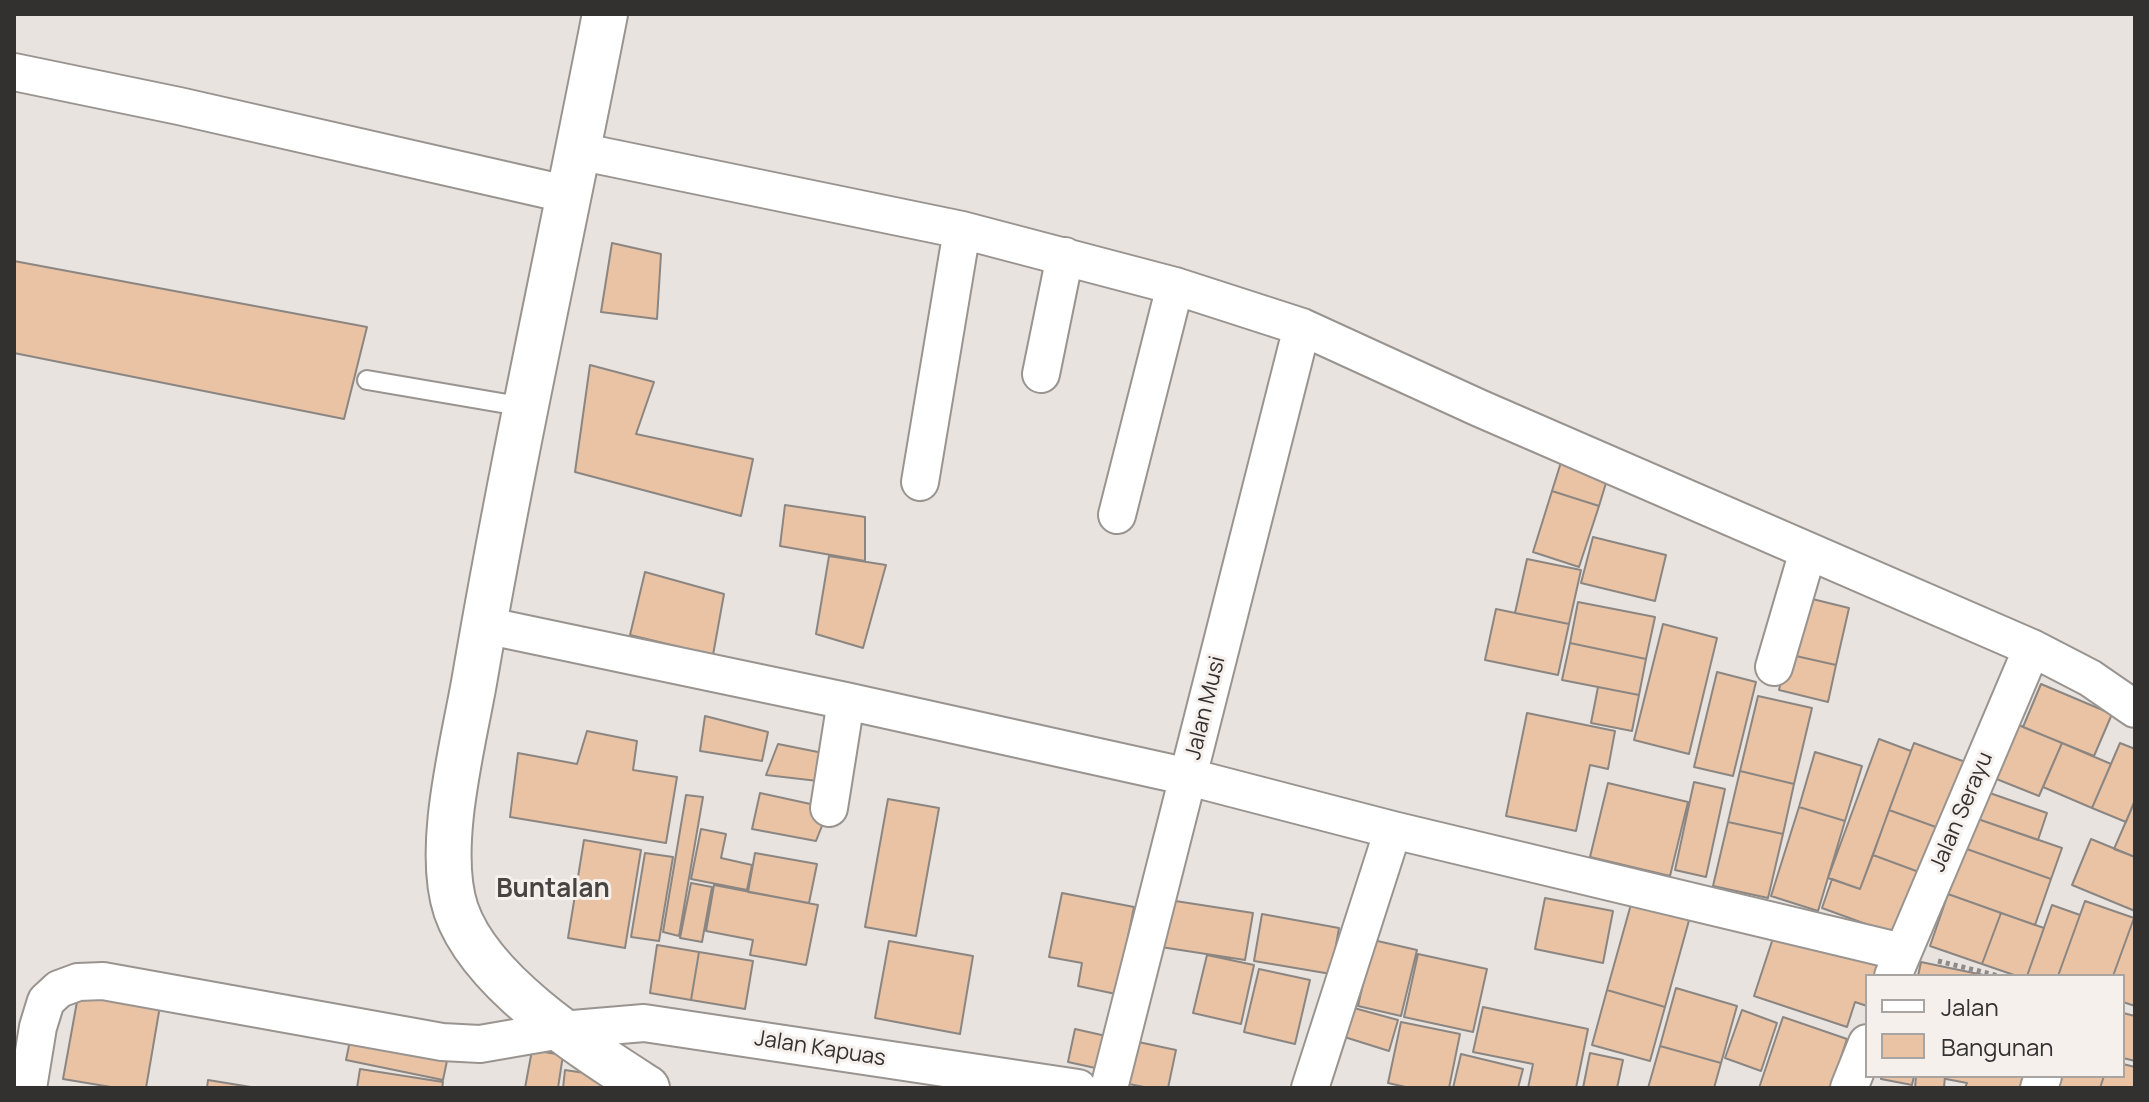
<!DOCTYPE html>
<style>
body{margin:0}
#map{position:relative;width:2149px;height:1102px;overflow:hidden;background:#e9e3df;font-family:Manrope,sans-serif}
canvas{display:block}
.frame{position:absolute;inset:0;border:16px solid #333130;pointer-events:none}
.legend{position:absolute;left:1865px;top:974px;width:260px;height:104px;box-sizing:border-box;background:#f6f0ec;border:2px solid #a8a4a1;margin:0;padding:10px 14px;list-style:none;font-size:24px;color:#333130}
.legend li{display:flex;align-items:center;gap:16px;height:40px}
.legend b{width:40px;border:2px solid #a8a4a1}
</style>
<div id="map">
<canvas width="2149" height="1102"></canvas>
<div class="frame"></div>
<ul class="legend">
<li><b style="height:10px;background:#fff"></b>Jalan</li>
<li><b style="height:22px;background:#eac3a5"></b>Bangunan</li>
</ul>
</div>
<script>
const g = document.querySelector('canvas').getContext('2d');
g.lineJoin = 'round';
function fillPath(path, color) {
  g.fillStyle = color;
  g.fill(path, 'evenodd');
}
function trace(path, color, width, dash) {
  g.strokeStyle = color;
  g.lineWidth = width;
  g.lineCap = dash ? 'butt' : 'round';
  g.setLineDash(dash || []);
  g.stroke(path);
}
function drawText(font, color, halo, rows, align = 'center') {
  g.font = font + ' Manrope,sans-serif';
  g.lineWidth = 6;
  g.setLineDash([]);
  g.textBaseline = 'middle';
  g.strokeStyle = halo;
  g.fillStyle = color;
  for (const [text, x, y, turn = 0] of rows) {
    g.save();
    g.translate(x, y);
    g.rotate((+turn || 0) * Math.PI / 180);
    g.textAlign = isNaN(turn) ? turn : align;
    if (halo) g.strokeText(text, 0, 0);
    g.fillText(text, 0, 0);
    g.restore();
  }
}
const building = new Path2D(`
 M612 243 661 254 657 319 601 312Z
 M14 261 367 327 344 419 14 353Z
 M590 365 654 382 636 434 753 459 741 516 575 472Z
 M1562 459 1609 473 1599 506 1552 491Z
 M1552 491 1599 506 1579 567 1533 552Z
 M785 505 865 517V561L780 546Z
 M1593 537 1666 555 1655 601 1581 583Z
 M829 556 886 565 863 648 816 634Z
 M1527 559 1581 570 1569 624 1515 613Z
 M645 572 724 594 713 655 630 635Z
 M1800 596 1849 608 1836 665 1787 654Z
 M1578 602 1655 617 1646 659 1570 643Z
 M1496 609 1569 624 1558 675 1485 660Z
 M1663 624 1717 638 1689 754 1634 740Z
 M1570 643 1646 659 1639 695 1562 680Z
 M1787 654 1836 665 1828 702 1779 690Z
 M1717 672 1756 682 1733 776 1694 767Z
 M2041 684 2112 714 2094 756 2023 727Z
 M1598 687 1639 695 1632 731 1591 723Z
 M1758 696 1812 708 1794 784 1740 771Z
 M1527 713 1615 731 1608 769 1590 765 1576 831 1506 816Z
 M705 716 768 732 762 761 700 751Z
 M2016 724 2062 743 2039 796 1994 778Z
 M587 731 637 741 633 770 677 777 666 843 510 817 518 753 577 764Z
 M1879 739 1911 751 1860 889 1828 878Z
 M1914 743 1968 763 1944 830 1889 810Z
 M2062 743 2111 764 2092 808 2043 787Z
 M2120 743 2135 749V800L2126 822 2092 808Z
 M778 744 823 753 818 781 766 775Z
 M1815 752 1862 766 1845 821 1799 807Z
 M1740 771 1794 784 1783 834 1728 822Z
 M1694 782 1725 789 1706 877 1675 870Z
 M1608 783 1688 802 1670 876 1590 857Z
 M1984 791 2047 813 2038 840 1975 818Z
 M760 793 829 808 816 841 752 829Z
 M686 795 703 797 679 936 663 932Z
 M888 799 939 808 916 936 865 927Z
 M2134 803 2135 804V857L2114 849Z
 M1799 807 1845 821 1818 911 1771 896Z
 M1889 810 1944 830 1927 875 1873 855Z
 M1975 818 2062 848 2051 879 1964 848Z
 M1728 822 1783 834 1768 898 1713 886Z
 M701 829 726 834 721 858 752 865 747 890 691 879Z
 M2091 839 2135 857V911L2072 885Z
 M584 840 641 850 625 948 568 938Z
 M1964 848 2051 879 2035 925 1948 894Z
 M645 853 673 857 659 941 631 937Z
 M755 853 817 864 809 903 748 892Z
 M1873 855 1927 875 1904 938 1822 908 1832 879 1860 889Z
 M691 883 712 887 702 942 680 938Z
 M714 885 818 905 806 965 750 955 753 940 706 931Z
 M1635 890 1693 906 1665 1007 1607 990Z
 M1062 893 1134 907 1126 947 1138 950 1130 997 1078 986 1082 963 1049 957Z
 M1948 894 2001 913 1982 964 1930 946Z
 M1545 898 1613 911 1603 963 1535 949Z
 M1169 900 1253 913 1245 960 1161 947Z
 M2085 901 2134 918 2113 976H2058Z
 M2052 905 2080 915 2058 976H2027Z
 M2001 913 2044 928 2027 976H2017L1982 964Z
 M1262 914 1339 928 1331 974 1254 961Z
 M2134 918H2135V1006L2123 1002V976H2113Z
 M1777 926 1887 962 1883 976H1867V1006L1855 1002 1847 1027 1754 996Z
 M1373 940 1417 950 1401 1016 1358 1006Z
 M889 941 973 956 960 1034 875 1018Z
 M657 945 699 952 691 1000 650 993Z
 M699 952 753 961 745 1009 691 1000Z
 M1418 954 1487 969 1473 1032 1404 1017Z
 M1207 955 1254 965 1241 1024 1193 1013Z
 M1921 962 1988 976H1904V973L1918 976Z
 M1259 969 1310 980 1295 1044 1244 1032Z
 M80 985 161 1000 146 1088H117L63 1079Z
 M1676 988 1737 1006 1721 1063 1660 1046Z
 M1607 990 1665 1007 1650 1061 1592 1045Z
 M1343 1005 1398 1020 1389 1051 1335 1034Z
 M1483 1007 1588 1029 1576 1088H1528L1533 1064 1473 1052Z
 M1742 1010 1777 1023 1761 1071 1725 1058Z
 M2123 1013 2135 1016V1061L2123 1058Z
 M1783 1017 1847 1039 1831 1088H1759Z
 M1401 1022 1460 1034 1449 1088H1410L1388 1083Z
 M1075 1029 1115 1038 1109 1071 1068 1062Z
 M352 1031 449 1051 443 1080 346 1060Z
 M1129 1040 1176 1050 1168 1088H1149L1119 1082Z
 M1660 1046 1721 1063 1714 1088H1648Z
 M532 1050 563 1055 558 1088H525Z
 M1590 1053 1623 1060 1617 1088H1583Z
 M1461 1054 1523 1069 1518 1088H1453Z
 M2123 1064 2135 1067V1088H2100L2104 1076H2123Z
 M360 1069 443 1082 442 1088H357Z
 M565 1070 611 1077 609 1088H563Z
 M1881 1076H1914L1912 1085 1881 1079Z
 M1916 1076H1945L1944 1088H1915Z
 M1947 1076H2034L2031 1088H1965L1967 1083 1946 1079Z
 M2051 1076H2104L2100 1088H2047Z
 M208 1080 257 1088H207Z`);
fillPath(building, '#eac3a5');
trace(building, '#8b8682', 2);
const lane = new Path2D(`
 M367 380 525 407`);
const street = new Path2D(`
 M14 72 179 106 570 195
 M578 151 962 230 1175 286 1302 327 1479 408 2032 648 2090 678 2135 709
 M1041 374 1065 256
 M920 482 962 230
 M1117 515 1175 286
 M484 625 846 701 1189 777 1393 830 1902 952
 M1774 667 1808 551
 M829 808 846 701
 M1893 976 2032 648
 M28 1088 38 1027 46 1001 59 989 78 982 103 981 442 1042 480 1044 561 1030 644 1023 1078 1088
 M1109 1088 1302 327
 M1310 1088 1393 830
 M1849 1088 1867 1043
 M2039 1088 2043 1076`);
const secondary = new Path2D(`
 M605 14C562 235 513 455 475 677 464 742 435 847 456 910 481 983 585 1048 647 1088`);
trace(lane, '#999490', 22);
trace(street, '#999490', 40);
trace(secondary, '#999490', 48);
trace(new Path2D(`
 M1938 961 1999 976`), '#8e8a87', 5, [4, 4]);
trace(lane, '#fff', 18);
trace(street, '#fff', 36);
trace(secondary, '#fff', 44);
drawText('22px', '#333130', '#f6f0ec', [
 ["Jalan Musi",1206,708,-76],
 ["Jalan Serayu",1962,812,-67],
 ["Jalan Kapuas",820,1049,9]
]);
drawText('bold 26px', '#484441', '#f6f0ec', [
 ["Buntalan",553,890]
]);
</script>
